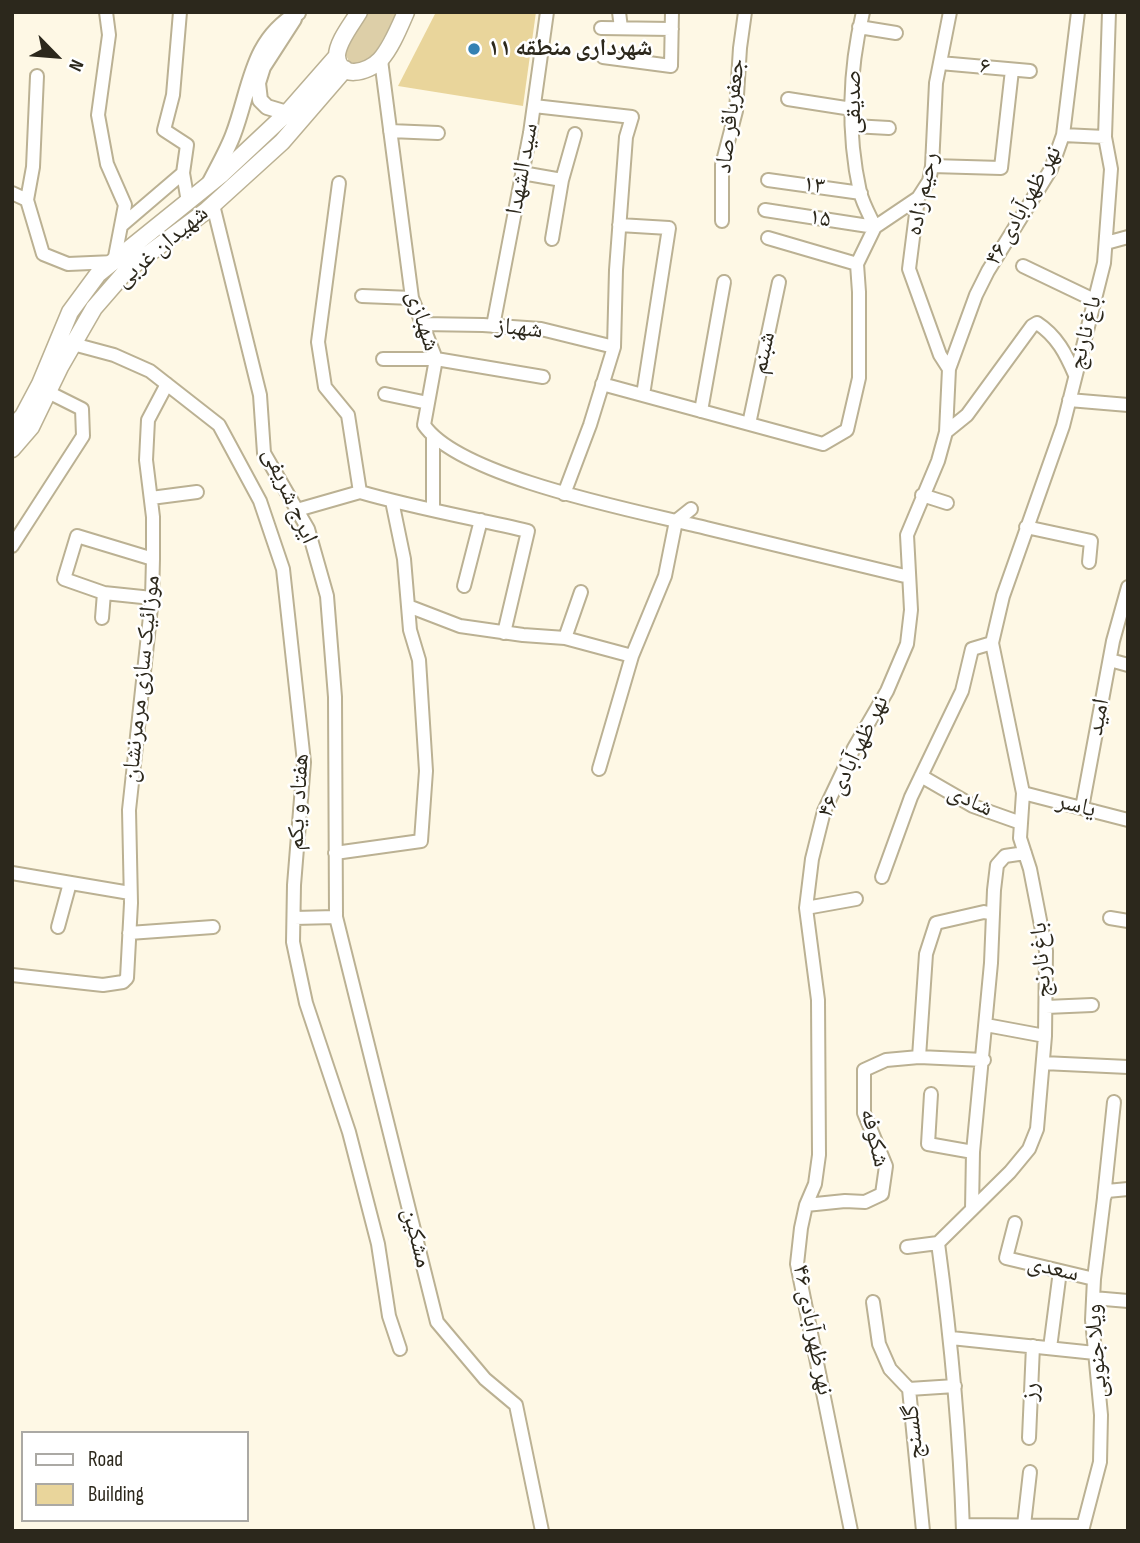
<!DOCTYPE html>
<meta charset="utf-8">
<style>
body{margin:0}
#map{position:relative;width:1140px;height:1543px;overflow:hidden;background:#fef8e5;font-family:"Sofia Sans Condensed",sans-serif}
canvas{display:block}
.frame{position:absolute;inset:0;border:14px solid #2c281c;pointer-events:none}
.legend{position:absolute;left:21px;top:1431px;width:228px;height:91px;box-sizing:border-box;background:#fff;border:2px solid #aba9a4;margin:0;padding:9px 12px;list-style:none;font-size:21px;color:#2c281c}
.legend li{display:flex;align-items:center;gap:14px;height:35px}
.legend b{width:35px;border:2px solid #aba9a4}
.north{position:absolute;left:21px;top:21px;width:70px;height:70px;-webkit-text-stroke:5px #fff;paint-order:stroke;rotate:115deg;font-size:19px;font-weight:700;line-height:28px;text-align:center;color:#2c281c}
.north::after{content:'';display:block;margin:auto;width:24px;height:32px;background:#2c281c;clip-path:polygon(50% 0,100% 100%,50% 72%,0 100%)}
</style>
<div id="map">
<canvas width="1140" height="1543"></canvas>
<div class="frame"></div>
<ul class="legend">
<li><b style="height:9px;background:#fff"></b>Road</li>
<li><b style="height:19px;background:#e9d59b"></b>Building</li>
</ul>
<div class="north">N</div>
</div>
<script>
const g = document.querySelector('canvas').getContext('2d');
g.lineJoin = 'round';
function fillPath(path, color) {
  g.fillStyle = color;
  g.fill(path, 'evenodd');
}
function trace(path, color, width, dash) {
  g.strokeStyle = color;
  g.lineWidth = width;
  g.lineCap = dash ? 'butt' : 'round';
  g.setLineDash(dash || []);
  g.stroke(path);
}
function drawText(font, color, halo, rows, align = 'center') {
  g.font = font + ' "Sofia Sans Condensed","Noto Naskh Arabic",sans-serif';
  g.lineWidth = 5;
  g.setLineDash([]);
  g.textBaseline = 'middle';
  g.strokeStyle = halo;
  g.fillStyle = color;
  for (const [text, x, y, turn = 0] of rows) {
    g.save();
    g.translate(x, y);
    g.rotate((+turn || 0) * Math.PI / 180);
    g.textAlign = isNaN(turn) ? turn : align;
    if (halo) g.strokeText(text, 0, 0);
    g.fillText(text, 0, 0);
    g.restore();
  }
}
fillPath(new Path2D(`
 M367 12H398L372 59 361 65 350 64 345 53Z`), '#ddcfa8');
fillPath(new Path2D(`
 M436 12H536L523 106 398 86Z`), '#e9d59b');
const minor = new Path2D(`
 M180 12 173 95 164 130 187 145 183 173 188 202
 M619 12 621 28
 M863 12C849 70 847 133 860 192 863 204 870 216 875 227
 M859 27 896 33
 M601 28 672 29
 M603 57 671 66 672 12
 M381 60 412 298 436 359 424 425C460 478 642 512 706 528 774 545 842 561 909 577
 M940 63 1030 71
 M788 99 852 109
 M534 106 632 117 626 137 616 270 614 347 590 425 564 494
 M853 126 889 128
 M390 131 438 133
 M1063 135 1105 137
 M932 166 1001 168 1012 70
 M522 173 562 180
 M768 180 861 193
 M339 183 318 342 325 387 348 415 360 492C415 508 472 518 528 531L504 633
 M12 193 27 200 43 254 68 264 114 262 125 205 107 164 98 115 109 35 106 12
 M27 200 33 167 37 76
 M213 205 260 395 264 453 308 529 327 596 335 697 336 917 437 1322 485 1379 516 1405 542 1531
 M765 210 875 227
 M722 221V165L736 111 740 48 745 12
 M619 225 669 228 643 395
 M121 226 183 173
 M768 238 857 264
 M552 239 562 180 575 134
 M1106 243 1128 237
 M1023 266 1094 300
 M362 296 412 298
 M422 324 483 325 541 329 614 347
 M493 326 530 133 547 12
 M73 344 114 355 150 371 219 425 260 501 283 569 304 762 294 885 293 942 306 1003 349 1132 378 1244 389 1316 400 1349
 M383 359H436L543 377
 M949 369 940 355 909 269 918 198 929 181 932 166 936 83 950 12
 M602 384 823 444 847 430 859 378V292L857 264 875 227 918 198
 M385 394 428 403
 M1069 400 1128 405
 M701 411 724 282
 M749 424 779 282
 M946 432 967 415 1032 326 1037 323C1057 336 1066 354 1075 375
 M433 437V508
 M922 495 947 503
 M151 498 197 492
 M297 510 360 492
 M1026 527 1091 541 1089 562
 M12 546 83 436 82 409 48 392
 M464 586 481 520
 M152 598 104 593 64 579 77 536 153 559
 M408 606 460 626 523 635 565 638 632 656
 M102 618 104 593
 M565 638 581 592
 M1110 660 1128 665
 M599 769 632 656 665 576 676 521 691 509
 M921 776 973 806 1021 823
 M1023 793 1128 820
 M1082 808 1113 641 1128 587
 M335 853 421 841 426 771 419 660 410 630 404 559 392 501
 M12 873 130 893
 M882 877 911 797 962 691 972 649 992 643
 M806 908 856 899
 M294 918 336 917
 M1110 918 1128 921
 M58 927 70 883
 M129 933 213 927
 M12 975 103 985 123 982 127 978 131 903 129 810 152 598 153 559V517L146 460 148 420 167 384
 M1046 1007 1092 1005
 M986 1025 1045 1036
 M919 1057 984 1060
 M1043 1063 1128 1067
 M931 1094 928 1144 973 1152
 M1104 1197 1114 1102
 M806 1205 845 1201 865 1202 882 1194 886 1166 864 1113V1070L886 1060 919 1057 926 954 936 923 984 912 993 914
 M972 1209 973 1152 991 963 994 890 997 865 1005 856 1025 853
 M1015 1223 1006 1258 1094 1279
 M907 1247 938 1243
 M1093 1298 1128 1301
 M873 1302 879 1344 890 1369 909 1389 923 1531
 M951 1338 1095 1353
 M1050 1348 1060 1271
 M909 1389 955 1386
 M1029 1438 1033 1346
 M963 1525 1083 1526
 M1024 1525 1030 1472
 M851 1531 797 1264 801 1228 806 1205 815 1184 819 1155 818 1000 806 908 812 859 824 811 854 748 887 691 907 644 911 610 907 535 938 461 946 432 949 369 976 295 988 271 1051 169 1063 135 1078 12
 M963 1531C960 1434 951 1339 938 1243L1010 1172 1029 1149 1037 1129 1045 1036 1046 951 1030 869 1020 838 1023 793 992 643 1003 596 1063 426 1104 263 1111 169 1105 137 1109 12
 M1082 1531 1100 1462 1101 1415 1092 1320 1094 1279 1104 1198 1107 1191 1128 1189`);
const tertiary = new Path2D(`
 M287 113 267 107 260 100 258 83 263 67 294 19
 M209 184C217 168 227 151 233 135 251 88 250 41 298 13`);
const secondary = new Path2D(`
 M359 12C352 24 337 42 337 56 338 80 368 73 380 60 391 48 399 28 406 12
 M12 428 23 416 40 384 70 312 98 274 222 174 287 113 337 56
 M12 449 31 427 60 367 94 308 127 270 206 211 282 142 345 69`);
trace(minor, '#bbb193', 16);
trace(tertiary, '#bbb193', 18);
trace(secondary, '#bbb193', 19);
trace(minor, '#fff', 12);
trace(tertiary, '#fff', 14);
trace(secondary, '#fff', 16);
for (const [x, y, r, color] of [
 [474,49,7,"#3481b3"]
]) {
  const dot = new Path2D();
  dot.arc(x, y, r, 0, 2 * Math.PI);
  g.fillStyle = color;
  g.fill(dot);
  trace(dot, '#fff', 2.5);
}
drawText('bold 24px', '#2c281c', '#fff', [
 ["شهرداری منطقه ۱۱",488,49]
], 'left');
drawText('24px', '#2c281c', '#fff', [
 ["۶",985,67,5],
 ["صدیقی",854,102,-90],
 ["جعفرباقر صاد",731,116,-83],
 ["سید الشهدا",523,169,-80],
 ["۱۳",814,186,8],
 ["رحیم زاده",923,194,-78],
 ["نهر ظهرآبادی ۴۶",1024,206,-61],
 ["۱۵",820,219,9],
 ["شهیدان غربی",162,247,-40],
 ["شهبازی",422,321,72],
 ["شهباز",519,329,6],
 ["باغ نارنج",1086,333,-76],
 ["شبنم",764,353,-78],
 ["ایرج شریفی",289,496,66],
 ["موزائیک سازی مرمرنشان",142,679,-84],
 ["امید",1099,717,-79],
 ["نهر ظهرآبادی ۴۶",854,757,-64],
 ["شادی",970,801,25],
 ["هفتاد و یکم",299,802,-87],
 ["یاسر",1076,806,14],
 ["باغ نارنج",1042,960,-94],
 ["شکوفه",874,1138,76],
 ["مشکین",416,1238,76],
 ["سعدی",1053,1269,13],
 ["نهر ظهرآبادی ۴۶",812,1330,79],
 ["ویلا جنوبی",1097,1351,-94],
 ["رز",1031,1392,-87],
 ["گلسنج",914,1432,-96]
]);
</script>
